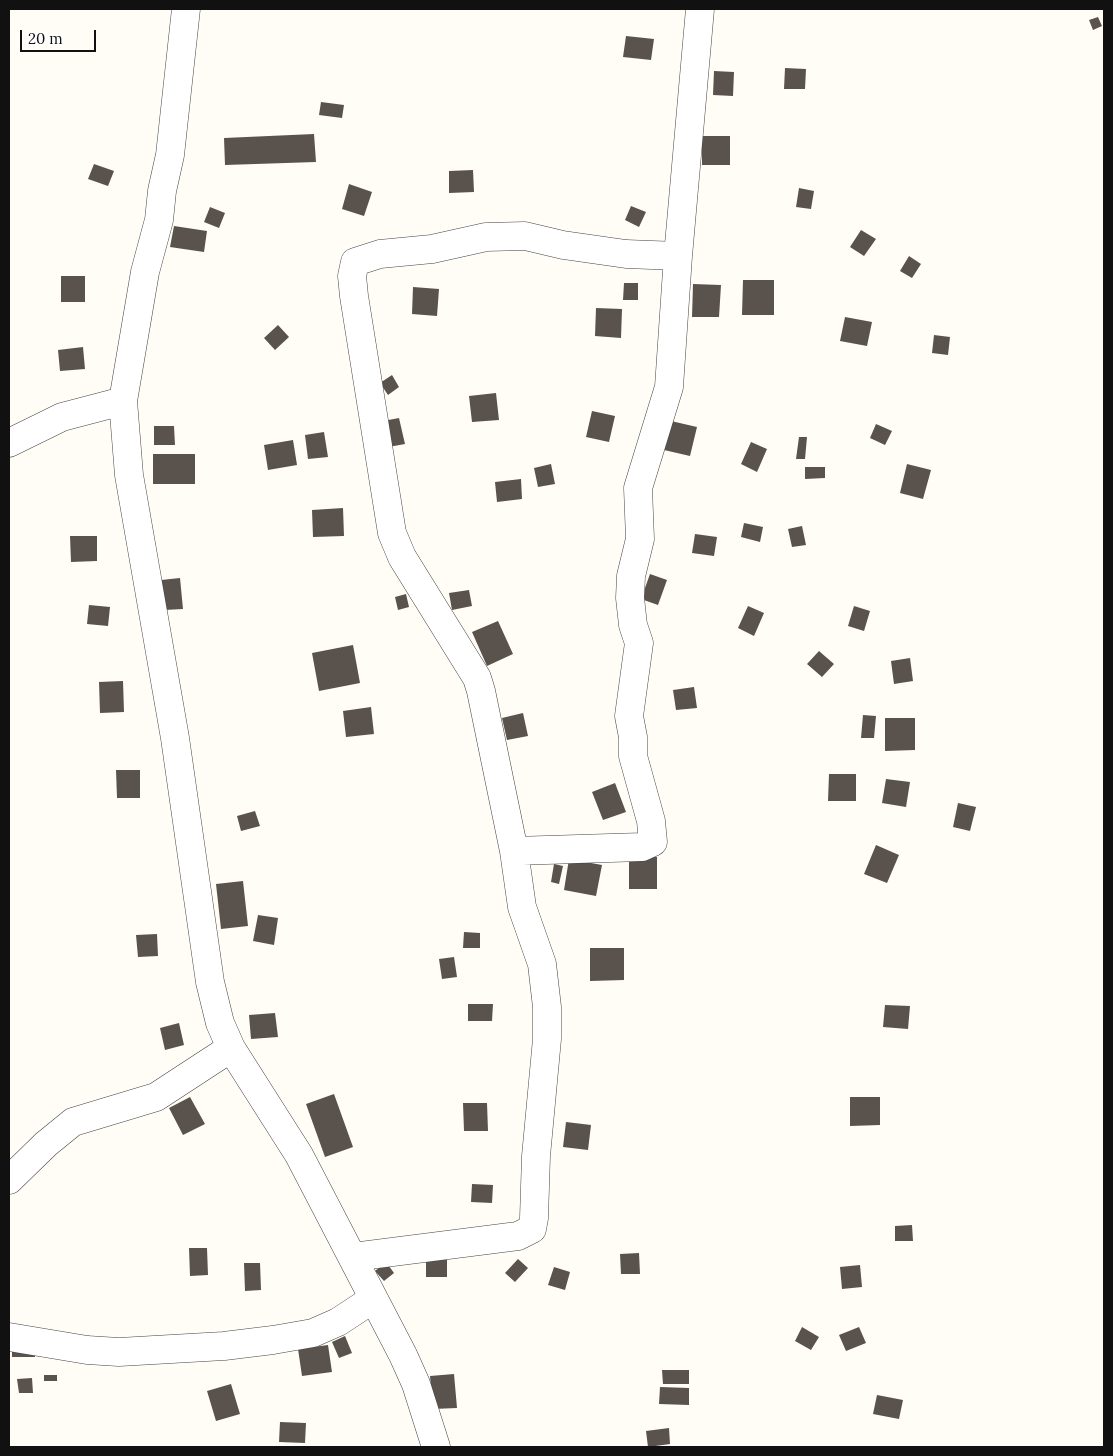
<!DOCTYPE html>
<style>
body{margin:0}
#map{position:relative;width:1113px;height:1456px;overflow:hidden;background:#fffdf5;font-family:Lora,serif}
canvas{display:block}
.frame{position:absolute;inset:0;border:10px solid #111;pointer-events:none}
.scale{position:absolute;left:20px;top:30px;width:76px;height:22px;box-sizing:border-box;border:2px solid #111;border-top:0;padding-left:6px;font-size:15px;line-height:18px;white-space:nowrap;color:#111;-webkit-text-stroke:4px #fff;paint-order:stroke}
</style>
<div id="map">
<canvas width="1113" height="1456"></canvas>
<div class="frame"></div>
<div class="scale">20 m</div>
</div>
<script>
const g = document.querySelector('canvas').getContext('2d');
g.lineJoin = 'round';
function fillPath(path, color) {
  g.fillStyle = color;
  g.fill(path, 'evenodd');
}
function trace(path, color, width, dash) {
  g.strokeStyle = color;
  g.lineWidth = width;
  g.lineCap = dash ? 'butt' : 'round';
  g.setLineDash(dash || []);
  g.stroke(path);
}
fillPath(new Path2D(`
 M1098 17 1102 26 1093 30 1089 20Z
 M626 36 654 39 651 60 623 57Z
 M785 68 806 69 805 89H784Z
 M714 71 734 72 733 96 713 95Z
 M321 102 344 105 342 118 319 115Z
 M314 134 316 162 225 165 224 138Z
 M702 136H730V165H702Z
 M94 164 114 171 108 186 88 179Z
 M473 170 474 192 449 193V171Z
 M349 184 372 192 364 216 342 209Z
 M799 188 814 191 811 209 796 207Z
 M631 206 646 212 639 227 625 220Z
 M210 207 225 213 219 228 204 222Z
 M174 226 207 231 204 252 170 247Z
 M861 230 876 239 864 256 850 247Z
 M909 256 921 264 912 278 900 271Z
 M61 276H85V302H61Z
 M743 280H774V315H742Z
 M624 283H638V300H623Z
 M693 284 721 285 719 317H692Z
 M413 287 439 289 437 316 412 314Z
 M596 308 622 309 621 338 595 336Z
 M845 317 872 322 867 346 840 341Z
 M278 325 289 337 275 350 264 338Z
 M934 335 950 337 948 355 932 353Z
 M83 347 85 369 60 371 58 350Z
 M392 375 399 387 388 395 380 383Z
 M496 393 499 420 472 422 469 396Z
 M592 411 615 416 609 442 586 437Z
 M399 418 405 444 383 448 378 422Z
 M671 421 697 427 690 456 664 450Z
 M876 424 892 431 885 445 870 438Z
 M154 426H174L175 445H154Z
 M324 432 328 457 308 459 305 435Z
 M799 437H807L805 459H796Z
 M293 440 297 465 268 470 264 445Z
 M751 442 767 449 757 472 741 464Z
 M153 454H195V484H153Z
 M551 464 555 484 538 487 534 468Z
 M907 464 931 470 923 499 900 493Z
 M805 467H825V478L805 479Z
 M521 479 522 499 497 502 495 482Z
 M343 508 344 536 313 537 312 510Z
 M744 523 763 527 760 542 741 537Z
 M802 526 806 545 792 547 788 529Z
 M695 534 717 537 714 556 692 553Z
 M70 536H97V561L71 562Z
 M650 574 667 580 658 605 641 599Z
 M180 578 183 609 164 610 161 580Z
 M469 590 472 606 452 610 449 593Z
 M406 594 409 607 398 610 395 597Z
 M89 605 110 607 108 626 87 624Z
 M748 606 764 613 754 636 738 628Z
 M854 606 870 611 864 631 848 626Z
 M498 621 513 654 487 666 472 632Z
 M353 645 360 683 319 691 312 653Z
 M819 651 834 664 822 677 807 664Z
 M910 658 913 681 894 684 891 661Z
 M123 681 124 712 100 713 99 682Z
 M694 687 697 708 676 710 673 690Z
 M371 707 374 734 346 737 343 711Z
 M523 713 528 736 507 740 502 718Z
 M863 715 876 716 874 738H861Z
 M885 718H915V750L885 751Z
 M116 770H140V798H117Z
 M829 774H856V801H828Z
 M886 779 910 782 906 807 882 803Z
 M615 783 626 812 603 820 592 792Z
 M958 803 976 807 970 831 953 827Z
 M255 811 260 826 241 831 237 816Z
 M876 845 899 855 887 883 864 874Z
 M629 857H657V889H629Z
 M569 859 602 865 596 896 564 890Z
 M554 864 563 866 559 884 551 882Z
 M243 881 248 926 221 929 216 884Z
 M258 915 278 918 274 945 253 941Z
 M464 932 480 933V948H463Z
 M157 934 158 956 138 957 136 935Z
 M590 948H624V980L590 981Z
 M454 957 457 977 442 979 439 959Z
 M468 1004H493L492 1021H468Z
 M885 1005 910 1006 908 1029 883 1027Z
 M275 1013 278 1037 251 1039 249 1015Z
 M179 1023 184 1045 165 1050 160 1028Z
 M334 1094 353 1147 325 1157 306 1104Z
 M190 1097 205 1124 183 1135 169 1108Z
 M850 1097H880V1125L850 1126Z
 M463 1103H487L488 1131H464Z
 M566 1122 591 1125 588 1150 563 1147Z
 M472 1184 493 1185 492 1203 471 1202Z
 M912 1225 913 1241H895V1226Z
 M189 1248H207L208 1275 190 1276Z
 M447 1253V1277H426V1254Z
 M639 1253 640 1274H621L620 1254Z
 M518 1259 528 1268 515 1282 505 1273Z
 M386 1262 394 1273 384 1281 375 1271Z
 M244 1263H260L261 1290 245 1291Z
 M860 1265 862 1287 842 1289 840 1267Z
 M554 1267 570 1272 565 1290 548 1285Z
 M802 1327 819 1337 811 1350 795 1341Z
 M859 1327 866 1343 846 1351 839 1335Z
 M345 1336 352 1353 339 1358 332 1342Z
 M328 1345 332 1372 302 1376 298 1349Z
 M12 1348H35V1357H12Z
 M662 1370H689V1384H663Z
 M454 1374 457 1408 433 1409 430 1376Z
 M44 1375H57V1381H44Z
 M32 1378 33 1393H19L17 1379Z
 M231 1384 240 1414 216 1421 207 1391Z
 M660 1387 689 1388V1405L659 1404Z
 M877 1395 903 1400 899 1419 873 1414Z
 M280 1422 306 1423 305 1443 279 1442Z
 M669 1428 670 1444 648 1447 646 1431Z`), '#5a524d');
const minor = new Path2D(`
 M186 9 170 155 162 191 159 220 145 272 123 401 129 475 175 738 210 982 220 1023 231 1048 299 1155 403 1355 416 1384 436 1447
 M9 443 62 417 123 401
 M514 851 642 847 653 842 651 821 633 756V737L629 716 639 643 633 625 630 598 631 576 640 539 638 488 669 387 678 256 700 9
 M9 1180 46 1144 73 1122 156 1097 231 1048
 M353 1257 518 1236 532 1229 534 1218 536 1156 547 1039V1007L542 964 522 907 514 851 481 691 477 678 402 557 392 533 354 296 352 276 355 262 380 254 432 249 486 237 525 236 563 245 626 254 678 256
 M9 1337 87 1350 119 1352 224 1346 273 1340 313 1333 338 1322 373 1299`);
trace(minor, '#444', 29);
trace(minor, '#fff', 28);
</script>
